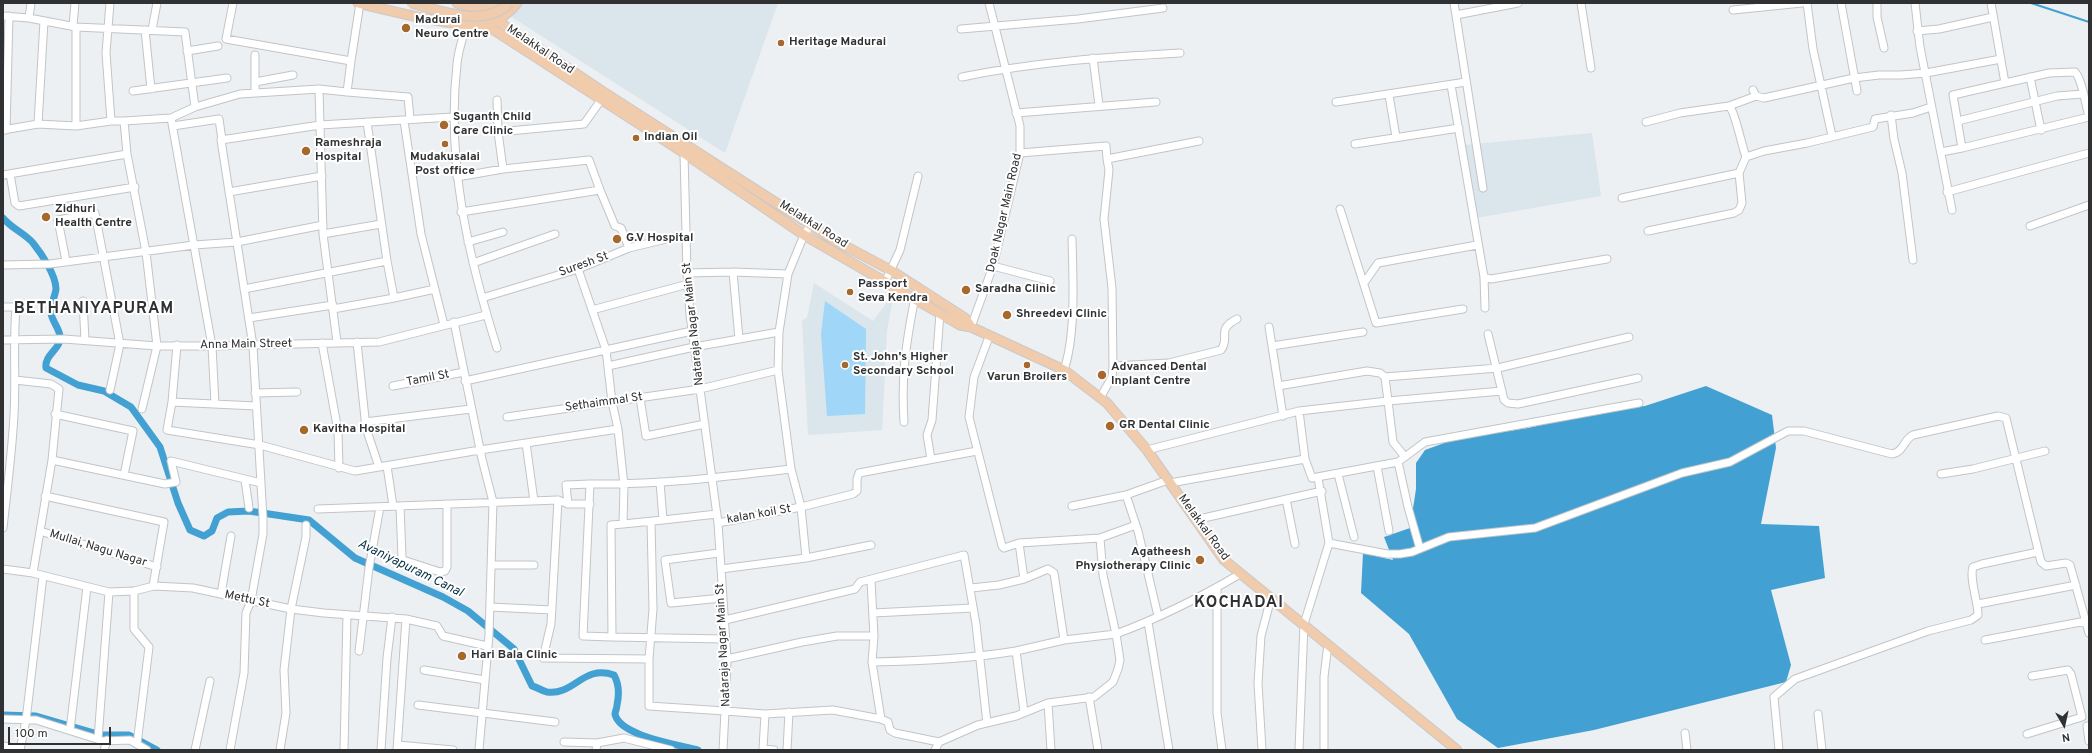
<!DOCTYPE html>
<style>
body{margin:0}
#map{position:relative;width:2092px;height:753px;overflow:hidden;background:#ecf0f2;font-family:Overpass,sans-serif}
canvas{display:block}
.frame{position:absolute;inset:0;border:4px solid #303132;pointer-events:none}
.north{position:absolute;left:2044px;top:705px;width:40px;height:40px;-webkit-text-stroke:3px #fff;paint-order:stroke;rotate:171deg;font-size:11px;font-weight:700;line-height:16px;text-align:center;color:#303132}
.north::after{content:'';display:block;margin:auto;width:14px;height:18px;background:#303132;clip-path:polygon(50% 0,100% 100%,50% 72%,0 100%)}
.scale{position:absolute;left:8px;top:727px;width:103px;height:18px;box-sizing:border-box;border:2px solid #303132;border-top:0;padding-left:5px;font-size:12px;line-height:14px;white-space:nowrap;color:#303132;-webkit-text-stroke:3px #fff;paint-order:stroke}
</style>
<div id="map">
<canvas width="2092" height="753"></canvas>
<div class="frame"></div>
<div class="north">N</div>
<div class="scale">100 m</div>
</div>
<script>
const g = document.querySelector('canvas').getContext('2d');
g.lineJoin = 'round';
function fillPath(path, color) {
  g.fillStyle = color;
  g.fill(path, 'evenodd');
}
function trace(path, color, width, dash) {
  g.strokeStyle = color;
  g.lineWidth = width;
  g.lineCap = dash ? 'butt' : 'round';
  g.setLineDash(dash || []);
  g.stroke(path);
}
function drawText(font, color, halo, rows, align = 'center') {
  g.font = font + ' Overpass,sans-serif';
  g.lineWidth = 4;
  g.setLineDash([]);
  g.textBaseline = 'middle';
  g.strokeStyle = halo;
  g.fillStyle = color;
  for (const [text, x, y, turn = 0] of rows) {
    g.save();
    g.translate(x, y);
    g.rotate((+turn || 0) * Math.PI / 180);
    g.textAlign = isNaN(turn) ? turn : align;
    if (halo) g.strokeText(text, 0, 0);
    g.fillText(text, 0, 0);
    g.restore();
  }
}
fillPath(new Path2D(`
 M520 3H778L725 153 510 16Z
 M1592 133 1601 196 1476 218 1464 145Z
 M814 283 873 321 888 301 892 303 887 331 882 430 808 435 802 320 807 318Z`), '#dae5ec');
fillPath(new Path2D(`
 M825 301 866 329 865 414 827 416 821 334Z`), '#a0d7f8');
fillPath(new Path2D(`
 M1706 386 1772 415 1776 448 1761 524 1819 526 1825 578 1771 590 1791 665 1786 682 1594 730 1498 748 1457 719 1409 634 1361 593 1363 553 1393 560 1384 537 1410 528 1416 489V463L1425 450 1447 442 1483 435 1528 428 1603 411 1645 406Z`), '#43a0d2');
trace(new Path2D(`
 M2031 3 2089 22`), '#43a0d2', 2);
trace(new Path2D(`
 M3 218C11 228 24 233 33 243 41 253 56 275 56 289 55 297 50 305 51 313 52 321 59 328 60 336 62 349 44 354 46 368L78 385 104 391 131 407 160 447 178 503 190 530 204 536 212 531 217 518 228 512 249 511 309 520 355 558 443 597 468 611 514 649 532 686C537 687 542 691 547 692 574 696 583 664 614 675 619 684 619 696 617 705 617 708 615 712 615 714 619 736 680 745 698 750
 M3 715 36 716 101 735H129L157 750`), '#43a0d2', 7);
const minor = new Path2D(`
 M110 3 106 53 111 121H124L127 154 146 252 157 346 142 409
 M1454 3 1483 188
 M1581 3 1591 68
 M1807 3 1813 49 1832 136
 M1841 3 1857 91
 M1877 3V17L1884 48
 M1915 3 1920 47 1952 210
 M1991 3 2005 83
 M1733 10 1802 3
 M1456 15 1518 3
 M3 16 29 18 76 27 185 32 195 107 171 118 124 121
 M29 18 31 3
 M466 25C463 38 458 51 457 64 446 161 468 256 497 348
 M73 26 75 3
 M961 29 1078 19 1163 8
 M145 30 151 89
 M152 30 157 3
 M1917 31 1939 29 1993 17
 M187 51 218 46
 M1093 58 1099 105
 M351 61 360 3
 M962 77C1034 62 1107 57 1180 53
 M2030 77 2041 130
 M255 82 293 75
 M1451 85 1484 277 1491 279 1607 259
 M319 89 323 234 337 342
 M1753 90 1756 96 1764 98 1854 78 1879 75H1901L1926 73 2001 59
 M133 91 227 78
 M347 92 408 97 410 119
 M255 93V55
 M1389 95 1396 137
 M497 100 498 132
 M1336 102 1466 82
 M1729 106 1756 96
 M195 107 240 94 319 89 347 92 351 61 226 39 233 3
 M1016 113 1156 102
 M1891 115 1894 139 1902 173 1913 260
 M2089 117 1962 148 1953 95 2049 73 2075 72C2082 79 2086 106 2089 117
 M171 118 212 346 215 404
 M404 121 421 234 444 325
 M1958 121 2057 96 2083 94
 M367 122 387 261 394 298 435 289
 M1646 122 1680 113 1729 106C1735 111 1742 147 1746 157L1764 151 1807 143 1873 127 1875 119 1913 113 1931 107
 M38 124 44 21
 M76 126V27
 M173 126 219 119 222 140
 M3 130 38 124 76 126 111 121
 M6 130 9 16
 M1355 144 1459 128
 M1941 152 1962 148
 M684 153 687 273 690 315 718 523 727 659 725 711 765 714 833 710 881 719 888 722 890 730 895 733 939 742 978 725 1016 716 1048 703 1094 697 1113 682 1118 669 1120 660 1116 634C1159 618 1201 597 1240 574
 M1020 153 1106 146 1107 159
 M503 169 498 132 584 124 601 100
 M10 174 15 203 19 206 135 187
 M3 175 127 154
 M457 177 503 169 589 160 600 190 461 212
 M600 190 615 226 621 228 629 248
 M229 192 322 176
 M1947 192 2089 153
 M1622 198 1739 173 1746 157
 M1340 209 1376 323 1463 309
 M2030 226 2089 205
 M1648 231 1734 213 1739 210 1742 203 1739 173
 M323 234 381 224
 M468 242 503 232
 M66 261 58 220 95 213 120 344 110 390
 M473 263 555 234
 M3 265 50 264 194 245 237 242 323 225
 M993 266 1050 281
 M578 269 606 350 612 402 618 429 624 485 623 524 611 525 612 637 726 639
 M687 273 733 272
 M1484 277 1485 308
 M885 282 900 250 918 176
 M1364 283 1378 263 1477 245
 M244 289 387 261
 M482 298 578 269 629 248 687 234
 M83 301 85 340
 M3 307H16C13 343 16 379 14 415 12 453 7 490 3 528
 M333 309 394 298
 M592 310 688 284
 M249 318 333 305
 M454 322 482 459 493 502 489 635 479 750
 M971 327 993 266 1020 153V126L989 3
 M1269 327 1283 416
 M1488 334 1504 400 1508 403 1518 404 1638 378
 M739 339 733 272 788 274
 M3 340 64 339 157 346H212L379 342 486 315
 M357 342 366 428 379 467
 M322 343 338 431 339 468
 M177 345 172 402 256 406
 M1272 346 1363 332
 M608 366 694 347 779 332
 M1113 366 1169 363 1221 350C1231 337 1215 330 1237 319
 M1064 370C1076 335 1073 277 1072 239
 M1385 377 1498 368 1629 337
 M15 380 51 384 59 389 52 460 33 573
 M465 381 692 331
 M393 386 464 372
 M1278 386 1367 371 1380 373 1385 377 1388 401 1502 391
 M255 393 297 392
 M640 398 646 436 705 424
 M1100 398 1112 377 1113 366 1112 288 1104 219 1109 170 1107 159 1199 141
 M172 402 167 430 260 445 355 471 480 450 618 429
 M1299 411 1388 401 1393 442 1405 457
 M55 414 133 431 124 475
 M507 417 700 389 778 370
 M365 422 471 409
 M904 422C901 375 906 343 915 297
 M526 443 534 501
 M1147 450 1299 411 1305 459 1312 478 1398 462
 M931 459 927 435 932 420 940 313
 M52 460 165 484 176 482 171 461 261 483
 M387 466 393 506
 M1377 466 1389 531
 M1338 474 1354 537
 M1941 474 1973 469 2045 451
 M1318 478 1329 543
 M245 480 249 508
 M660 482 663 520 717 514
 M1170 483 1305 459
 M1126 495 1138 531 1158 616
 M45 496 164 522 153 586
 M1286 499 1295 544
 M558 500 568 504 566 485 590 484
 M568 504H590
 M400 506 402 557 403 560 440 572 445 571 447 567V504
 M1072 506 1126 495 1168 480
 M318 509 558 500 551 624 543 658 649 659V706L725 711 723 750
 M1195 520 1322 491
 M718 523 801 507 853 494 857 491V479L859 473 977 451
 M623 524 663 520
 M40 531 157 567
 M1019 543 1100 538 1136 525
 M1420 549 1408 507 1398 462 1425 442 1639 403
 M719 553 665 560 671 603 722 598
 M806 558 801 507 791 469 778 370 779 332 788 274 804 235 811 224
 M492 565H534
 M3 569 33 573 109 592 134 591 154 586 193 588 291 609 324 613 406 619 437 626 443 636 487 646
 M721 569 806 558 871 545
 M1024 579 1048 569 1054 573 1064 640
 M871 581 874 636 872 662 881 719
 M1217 587V713L1222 750
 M971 588 999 585 1024 579 1019 543 1004 548 1002 546 969 417 974 377 989 337
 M134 591V629L149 647 137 744
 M221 594 231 536
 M1978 604 2076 585
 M490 607 552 610
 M873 613 973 608
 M725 620 855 589 860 582 964 555 976 624 987 723
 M1148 622 1169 750
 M612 637 583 636 590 484C658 485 724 477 791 469
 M1985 640 2086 621
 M359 651 369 568 380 507
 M1016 651 1064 640 1116 634 1103 575 1100 538
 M649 659 653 609 651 522
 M727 659 802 642 837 636H874
 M872 662C921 661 968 659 1016 651L1024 712
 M424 670 485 680
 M1089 697 1098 750
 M1048 703 1051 750
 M418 705 555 722
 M765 714 763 749 774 750
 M1818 714 1822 750
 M3 719 36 720 103 741 130 740 147 750
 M2089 726H2087L2089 741
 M70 730 87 587
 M1685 733 1687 750
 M2027 734 2082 717 2071 674 2068 670 2032 676
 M98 739 109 592
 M564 742 597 743 596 750
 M597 743 624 738 671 750
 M398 745 453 750
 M3 746 20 749
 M20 750 26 720 43 576
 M104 750 107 740
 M195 750 210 681
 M230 750 244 673 246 613 251 601 263 534V518L253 346 221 140 320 125 453 117
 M280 750 286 713 284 670 291 609 306 537V525
 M344 750 347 615
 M381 750 387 658 392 617
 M397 750 406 619
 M787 750 789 712
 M935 750 939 742
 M1262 750 1258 683 1261 636 1271 598
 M1299 750 1304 624 1329 543 1387 554H1400L1412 552 1449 537 1535 528 1682 473 1730 462 1788 431H1804L1892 454C1904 452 1903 440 1913 435L1998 416 2006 418 2041 562 2046 566 2066 563 2070 565 2089 633
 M1324 750V677L1328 644
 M1779 750 1774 697 1795 679 1928 631 1971 620 1978 615C1978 601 1969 578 1973 567L1982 564 2038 552`);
const major = new Path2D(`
 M358 3C382 9 468 31 488 24 500 20 509 13 517 3
 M457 3 485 9 499 3
 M485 9 486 25 684 153 804 235 960 325 971 327 1064 370 1107 403 1147 450 1224 560 1457 750
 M485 9 496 20 605 93 834 240 892 271 965 318 971 327`);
trace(minor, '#c1c5c7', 9);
trace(major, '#c9c9ca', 11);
trace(minor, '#fff', 7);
trace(major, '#f0cbac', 9);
const majorBridge = new Path2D(`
 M411 3C439 10 485 29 509 3`);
trace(majorBridge, '#c9c9ca', 11, []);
trace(majorBridge, '#f0cbac', 9);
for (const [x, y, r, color] of [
 [406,28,5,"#a6682d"],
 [781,43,4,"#a6682d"],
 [444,125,5,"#a6682d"],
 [636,138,4,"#a6682d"],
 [445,144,4,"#a6682d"],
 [306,151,5,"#a6682d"],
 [46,217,5,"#a6682d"],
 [617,239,5,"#a6682d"],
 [966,290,5,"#a6682d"],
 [850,292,4,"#a6682d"],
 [1007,315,5,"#a6682d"],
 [845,365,4,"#a6682d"],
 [1027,365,4,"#a6682d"],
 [1102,375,5,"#a6682d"],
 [1110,426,5,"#a6682d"],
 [304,430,5,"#a6682d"],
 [1200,560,5,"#a6682d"],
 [462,656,5,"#a6682d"]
]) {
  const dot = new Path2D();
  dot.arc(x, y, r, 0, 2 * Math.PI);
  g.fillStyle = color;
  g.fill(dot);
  trace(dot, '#fff', 1.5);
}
drawText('bold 12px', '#303132', '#fff', [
 ["Madurai",415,21],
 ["Neuro Centre",415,35],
 ["Heritage Madurai",789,43],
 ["Suganth Child",453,118],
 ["Care Clinic",453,132],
 ["Indian Oil",644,138],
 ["Rameshraja",315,144],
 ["Hospital",315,158],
 ["Mudakusalai",445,158,"center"],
 ["Post office",445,172,"center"],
 ["Zidhuri",55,210],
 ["Health Centre",55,224],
 ["G.V Hospital",626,239],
 ["Passport",858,285],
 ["Seva Kendra",858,299],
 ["Saradha Clinic",975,290],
 ["Shreedevi Clinic",1016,315],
 ["St. John's Higher",853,358],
 ["Secondary School",853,372],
 ["Advanced Dental",1111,368],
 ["Inplant Centre",1111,382],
 ["Varun Broilers",1027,378,"center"],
 ["GR Dental Clinic",1119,426],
 ["Kavitha Hospital",313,430],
 ["Agatheesh",1191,553,"right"],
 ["Physiotherapy Clinic",1191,567,"right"],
 ["Hari Bala Clinic",471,656]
], 'left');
drawText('12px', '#303132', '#fff', [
 ["Melakkal Road",540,50,34],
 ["Doak Nagar Main Road",1005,213,-77],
 ["Melakkal Road",813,225,32],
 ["Suresh St",584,265,-20],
 ["Nataraja Nagar Main St",694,324,-96],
 ["Anna Main Street",246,345,-1],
 ["Tamil St",428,379,-11],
 ["Sethaimmal St",604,403,-8],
 ["kalan koil St",759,515,-10],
 ["Melakkal Road",1203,528,54],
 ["Mullai, Nagu Nagar",98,549,17],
 ["Mettu St",247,600,12],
 ["Nataraja Nagar Main St",724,645,-93]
]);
drawText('italic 13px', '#073146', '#fff', [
 ["Avaniyapuram Canal",410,569,26]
]);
g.letterSpacing = '1px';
drawText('bold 16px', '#303132', '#fff', [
 ["BETHANIYAPURAM",94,310],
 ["KOCHADAI",1239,604]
]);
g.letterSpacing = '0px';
</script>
